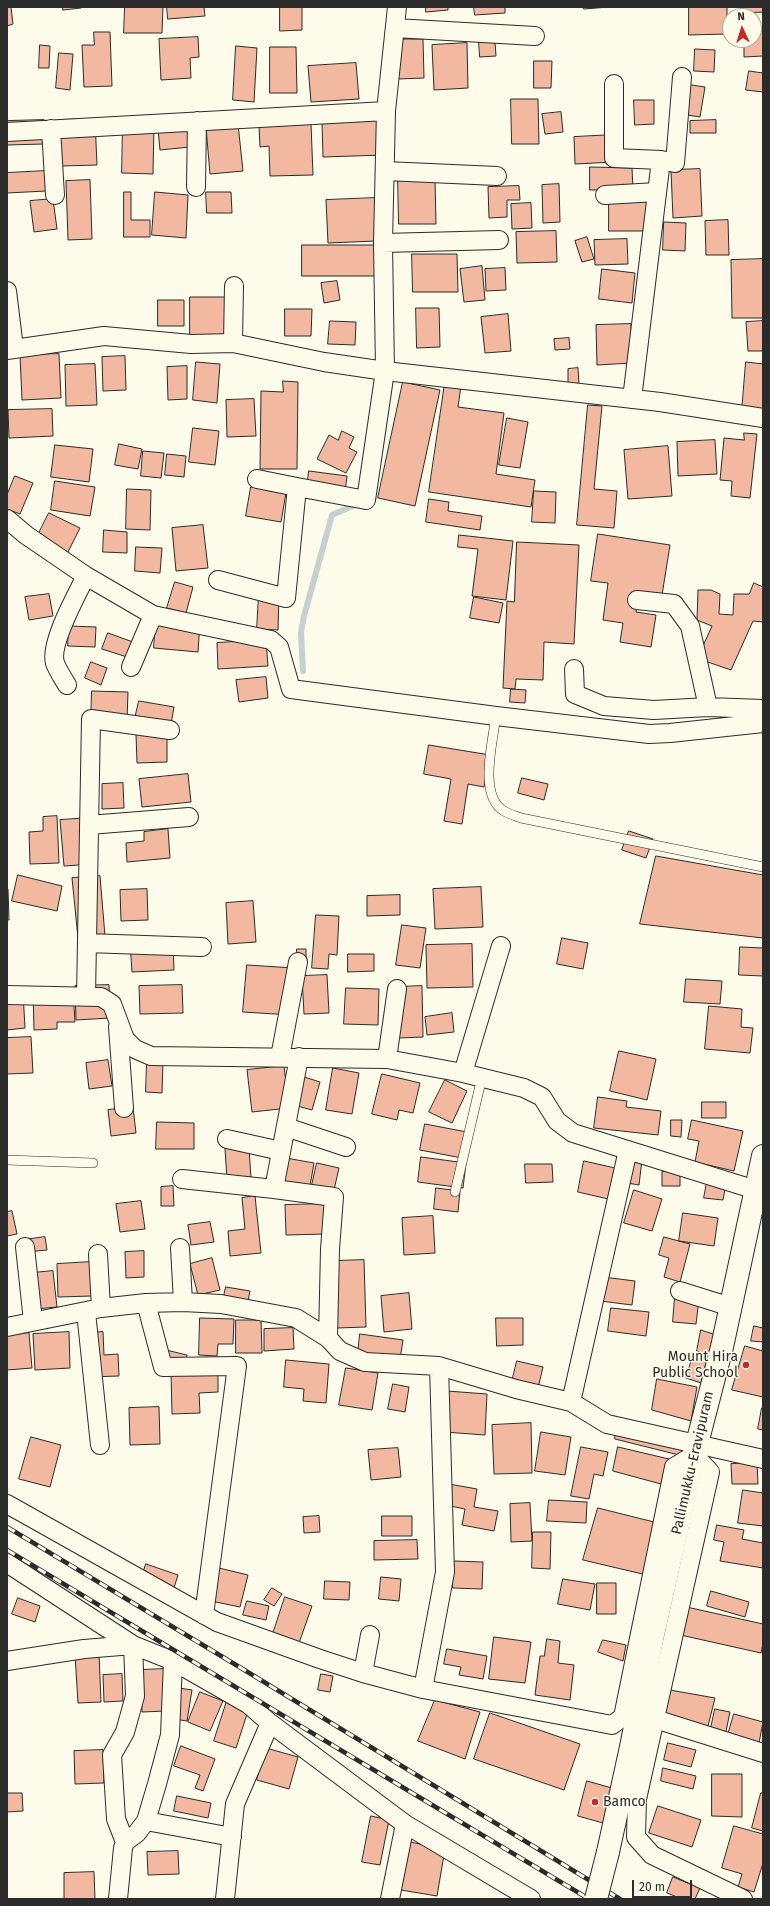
<!DOCTYPE html>
<style>
body{margin:0}
#map{position:relative;width:770px;height:1906px;overflow:hidden;background:#fdfbea;font-family:"Fira Sans",sans-serif}
canvas{display:block}
.frame{position:absolute;inset:0;border:8px solid #2b2b2b;pointer-events:none}
.north{position:absolute;left:722px;top:8px;width:40px;height:40px;box-sizing:border-box;background:#fdfbea;border:1px solid #a9a89e;border-radius:50%;rotate:356deg;font-size:11px;font-weight:700;line-height:16px;text-align:center;color:#2b2b2b}
.north::after{content:'';display:block;margin:auto;width:14px;height:18px;background:#c62828;clip-path:polygon(50% 0,100% 100%,50% 72%,0 100%)}
.scale{position:absolute;left:632px;top:1880px;width:60px;height:18px;box-sizing:border-box;border:2px solid #2b2b2b;border-top:0;padding-left:5px;font-size:12px;line-height:14px;white-space:nowrap;color:#2b2b2b;-webkit-text-stroke:3px #fdfbea;paint-order:stroke}
</style>
<div id="map">
<canvas width="770" height="1906"></canvas>
<div class="frame"></div>
<div class="north">N</div>
<div class="scale">20 m</div>
</div>
<script>
const g = document.querySelector('canvas').getContext('2d');
g.lineJoin = 'round';
function trace(path, color, width, dash) {
  g.strokeStyle = color;
  g.lineWidth = width;
  g.lineCap = dash ? 'butt' : 'round';
  g.setLineDash(dash || []);
  g.stroke(path);
}
function fillPath(path, color) {
  g.fillStyle = color;
  g.fill(path, 'evenodd');
}
function drawText(font, color, halo, rows, align = 'center') {
  g.font = font + ' "Fira Sans",sans-serif';
  g.lineWidth = 3;
  g.setLineDash([]);
  g.textBaseline = 'middle';
  g.strokeStyle = halo;
  g.fillStyle = color;
  for (const [text, x, y, turn = 0] of rows) {
    g.save();
    g.translate(x, y);
    g.rotate((+turn || 0) * Math.PI / 180);
    g.textAlign = isNaN(turn) ? turn : align;
    if (halo) g.strokeText(text, 0, 0);
    g.fillText(text, 0, 0);
    g.restore();
  }
}
trace(new Path2D(`
 M303 671 301 632 304 616 332 515 357 504`), '#c7d0d0', 6);
const building = new Path2D(`
 M7 7H11L13 24 7 26Z
 M63 7H81V8L63 10Z
 M125 7H163L162 33H124Z
 M167 7H204L205 16 168 19Z
 M280 7H302V30L280 31Z
 M426 7H448V10L426 12Z
 M474 7H505V13L475 15Z
 M583 7H609L584 9Z
 M689 7H727V34L689 35Z
 M742 7H763V12L742 13Z
 M754 31H763V56L744 57V40H754Z
 M94 32H110L112 86 84 87 82 45H94Z
 M198 37 199 57 190 58 191 78 161 80 159 39Z
 M397 39H423L424 78 398 79Z
 M479 42H495L496 56 480 57Z
 M467 43 468 88 434 90 432 45Z
 M40 45 50 46 49 68H39Z
 M236 46 257 48 254 102 233 100Z
 M270 47H296L297 93H270Z
 M695 49 715 50 714 72 694 71Z
 M59 53 73 54 70 90 56 88Z
 M534 61H552L551 88H534Z
 M356 63 359 99 311 102 308 66Z
 M749 71 763 73V92L746 90Z
 M685 84 705 87 700 117 681 114Z
 M511 99H538L539 144H512Z
 M634 100H654V124L635 125Z
 M561 112 563 132 545 134 542 114Z
 M95 119 97 165 61 166 59 120Z
 M44 120V144L7 145V121Z
 M383 120 384 155 323 157 322 122Z
 M716 120V133H690V121Z
 M123 123H154L153 174 122 173Z
 M238 124 243 171 210 174 206 127Z
 M311 124 313 175 270 176 269 146 260 147 259 125Z
 M188 126 190 147 160 150 158 129Z
 M613 135 614 162 575 164 574 137Z
 M590 167 632 168 633 190H590Z
 M700 169 702 216 673 218 671 170Z
 M45 171 46 191 7 193V173Z
 M398 179H435L436 224H399Z
 M90 180 92 239 68 240 66 181Z
 M559 184 560 222 543 223 542 185Z
 M519 186 520 200H507V217L489 218 488 187Z
 M124 192H131V220H150V237H124Z
 M155 192 188 195 186 238 152 235Z
 M206 192H231L232 213H207Z
 M375 198 376 241 328 243 326 200Z
 M53 199 57 229 34 232 30 201Z
 M609 200H648V231H609Z
 M531 203 532 228 512 229 511 204Z
 M728 220 729 255H706L705 221Z
 M664 222 686 223 685 251 663 250Z
 M556 231 557 262 517 263 516 232Z
 M587 237 594 259 582 262 575 241Z
 M627 239 628 264 595 265 594 240Z
 M302 245H375V276H302Z
 M412 254H457L458 292H413Z
 M763 259V318H732L731 260Z
 M482 266 485 300 464 302 460 269Z
 M505 268 506 290 486 291 485 269Z
 M602 269 635 273 632 303 599 299Z
 M337 281 340 300 324 303 321 283Z
 M190 297H226V336L190 337Z
 M158 300H184V326H158Z
 M416 308H439L440 347 417 348Z
 M285 309H312L311 336H285Z
 M508 314 511 351 485 353 481 317Z
 M330 321 356 322 355 345 328 344Z
 M763 321V351H748L746 322Z
 M631 324 632 363 597 365 596 325Z
 M569 338 570 349 555 350 554 339Z
 M59 354 61 398 22 400 20 355Z
 M125 356 126 390 103 391 102 357Z
 M196 362 220 364 217 403 193 400Z
 M746 362 763 364V412L742 411Z
 M95 364 97 405 66 406 65 365Z
 M187 366V399L168 400 167 367Z
 M578 368 579 385H568V369Z
 M283 381 298 382 297 469H260L261 391 283 392Z
 M403 382 440 390 415 506 378 498Z
 M445 383 461 386 458 407 504 413 496 474 535 480 531 507 429 492Z
 M254 399 256 436 227 437 226 400Z
 M588 405 602 406 594 489 617 491 614 528 577 525Z
 M52 409 53 436 9 438 8 410Z
 M507 418 528 422 520 468 499 465Z
 M193 428 219 431 215 465 189 462Z
 M342 431 354 437 349 448 357 452 346 473 317 459 329 435 338 440Z
 M744 433 757 434 750 498 731 496 732 481 720 480 724 438 744 440Z
 M715 440 717 474 678 476 677 442Z
 M119 444 142 449 138 469 115 465Z
 M55 445 93 449 89 482 51 477Z
 M668 446 672 496 628 499 624 450Z
 M143 451 164 453 161 478 141 476Z
 M167 454 186 456 184 477 165 475Z
 M309 471 347 476 345 492 307 487Z
 M15 476 33 483 20 514 7 509V495Z
 M55 481 95 487 90 516 51 510Z
 M251 487 286 493 281 522 246 516Z
 M127 489 151 490 150 530 126 529Z
 M534 491 556 492 555 523 532 522Z
 M429 499 449 502 448 511 482 516 480 530 426 522Z
 M49 513 80 528 67 554 36 539Z
 M203 525 208 568 176 571 172 528Z
 M104 530 127 532V553L103 552Z
 M598 534 670 545 662 595 639 592 636 612 656 615 651 647 620 642 623 623 603 620 608 583 591 581Z
 M459 535 513 541 506 600 472 596 478 549 458 547Z
 M517 542 579 545 574 644 544 642 543 680 516 679 515 689 503 688 507 601 514 602Z
 M136 547 162 548 160 573 135 571Z
 M175 582 193 587 186 613 167 608Z
 M754 583 763 587V622L753 621 731 670 702 660 703 646 712 626 697 620 698 590H711L720 594 719 614 733 615 734 594H749Z
 M49 594 53 616 29 620 25 597Z
 M259 594 279 595 278 630 257 629Z
 M474 597 503 603 499 623 470 618Z
 M156 618 200 622 198 652 154 648Z
 M69 626 96 627 95 647 68 646Z
 M108 633 133 642 127 657 102 649Z
 M266 640 268 666 218 669 217 643Z
 M91 662 107 668 101 685 85 678Z
 M266 677 268 698 239 702 236 680Z
 M511 689 526 690 525 703 510 702Z
 M92 691 128 692 127 720 91 719Z
 M139 701 174 707 170 730 134 723Z
 M167 733V762L137 763 136 734Z
 M429 745 490 755 484 787 468 784 462 824 444 821 451 779 424 774Z
 M188 774 191 802 142 807 139 779Z
 M522 778 548 784 544 800 518 793Z
 M123 783 124 808 102 809V784Z
 M57 816 59 863 30 864 29 832 43 831V817Z
 M90 818 94 864 64 866 60 820Z
 M168 829 170 858 127 862 126 843 144 841V832Z
 M629 831 653 839 646 858 622 850Z
 M656 856 763 875V938L640 924Z
 M18 875 62 886 57 911 12 901Z
 M100 876 105 936 78 938 72 878Z
 M481 887 483 927 435 929 433 889Z
 M7 889H8L9 920H7Z
 M147 889 148 920 121 921 120 890Z
 M400 895V915L367 916V896Z
 M253 901 256 942 228 944 226 903Z
 M316 915 339 916 337 955 329 954 328 969 312 968Z
 M402 925 426 928 420 968 396 965Z
 M562 938 588 943 583 969 557 964Z
 M173 941 174 970 132 972 130 943Z
 M472 944 473 987 427 988 426 945Z
 M740 947 763 948V976L739 975Z
 M297 949H306V965H297Z
 M348 954H374V971L348 972Z
 M247 965 294 968 291 1015 243 1012Z
 M327 975 329 1013 304 1014 302 976Z
 M686 979 722 981 720 1004 684 1002Z
 M109 985 110 1018 76 1020 75 986Z
 M182 985 183 1013 140 1014 139 986Z
 M422 986 423 1037 399 1038 397 987Z
 M346 988 379 989 378 1025 344 1024Z
 M73 991 75 1022H57V1029L34 1030 33 992Z
 M23 992 25 1028 7 1030V993Z
 M709 1006 742 1009 741 1027 753 1028 750 1053 705 1049Z
 M452 1013 454 1032 427 1035 425 1017Z
 M31 1037 33 1073 7 1074V1038Z
 M619 1051 656 1059 647 1100 610 1091Z
 M108 1060 112 1086 89 1089 86 1063Z
 M147 1061H163L162 1093 146 1092Z
 M284 1066 289 1108 252 1112 247 1070Z
 M333 1068 359 1073 352 1114 326 1110Z
 M382 1074 420 1083 413 1113 399 1110 397 1120 372 1114Z
 M298 1075 320 1082 312 1110 290 1104Z
 M445 1080 467 1091 452 1123 429 1112Z
 M598 1097 627 1101 626 1107 661 1111 658 1135 594 1128Z
 M702 1102H726V1118H702Z
 M133 1107 136 1133 111 1136 108 1110Z
 M671 1120H682L681 1137 671 1136Z
 M692 1120 743 1131 734 1171 695 1162 699 1141 688 1139Z
 M157 1122 194 1123V1149H156Z
 M425 1124 467 1132 462 1158 420 1150Z
 M249 1148 251 1178 227 1179 225 1149Z
 M421 1157 466 1163 463 1188 418 1182Z
 M286 1158 314 1163 310 1186 282 1182Z
 M630 1158 642 1160 639 1185 627 1183Z
 M584 1161 624 1170 617 1201 578 1192Z
 M317 1163 339 1168 334 1190 312 1185Z
 M525 1164H552L553 1182 526 1183Z
 M680 1171V1186H662V1172Z
 M707 1182 726 1184 723 1200 704 1198Z
 M173 1186 174 1206H161V1187Z
 M436 1188 460 1191 458 1212 434 1209Z
 M634 1190 662 1199 652 1231 624 1223Z
 M255 1196 261 1253 230 1256 228 1231 245 1229 242 1198Z
 M141 1201 145 1229 120 1232 116 1204Z
 M325 1204 326 1234 286 1235 285 1205Z
 M12 1211 17 1234 7 1236V1212Z
 M683 1213 718 1218 714 1246 679 1241Z
 M433 1216 435 1253 404 1255 402 1218Z
 M210 1222 214 1242 191 1245 188 1225Z
 M45 1237 47 1250 26 1252 24 1240Z
 M664 1237 690 1244 680 1282 664 1277 669 1258 659 1255Z
 M144 1251V1277L126 1278 125 1252Z
 M212 1258 220 1290 198 1295 190 1264Z
 M364 1260 366 1327 337 1328 335 1261Z
 M91 1262 92 1296 58 1297 57 1264Z
 M53 1271 57 1307 36 1309 32 1273Z
 M603 1277 635 1281 632 1305 600 1301Z
 M226 1287 250 1291 247 1306 223 1300Z
 M409 1293 412 1329 384 1332 381 1296Z
 M675 1297 699 1299 696 1324 673 1322Z
 M611 1308 649 1312 646 1336 608 1331Z
 M200 1318 234 1319 233 1344H218L217 1356 199 1355Z
 M496 1318H523V1345L497 1346Z
 M236 1320H261L262 1353H236Z
 M754 1326 763 1328V1342L751 1341Z
 M293 1328 294 1349 264 1351V1329Z
 M701 1330 716 1335 710 1357 697 1351Z
 M69 1332 70 1368 35 1370 33 1334Z
 M103 1332 104 1355 118 1354 119 1376 89 1377 86 1333Z
 M29 1333 32 1368 7 1370V1336Z
 M360 1334 403 1340 400 1359 358 1354Z
 M745 1346 763 1351V1397L732 1390Z
 M166 1350 187 1355 184 1366 164 1361Z
 M693 1356 707 1359 701 1383 686 1378Z
 M286 1360 329 1364 326 1403 303 1401 304 1389 284 1387Z
 M517 1361 543 1367 538 1388 512 1382Z
 M346 1368 378 1373 372 1410 339 1405Z
 M218 1371V1392L199 1393 200 1413 172 1414 171 1373Z
 M657 1379 697 1387 691 1421 652 1410Z
 M393 1384 409 1387 405 1412 388 1409Z
 M447 1391 487 1394 485 1435 444 1432Z
 M159 1407 160 1444 130 1445 129 1408Z
 M762 1408H763V1430L758 1429Z
 M531 1423 532 1473 494 1474 492 1425Z
 M616 1429 688 1447 683 1456 615 1439Z
 M541 1432 571 1437 565 1475 535 1471Z
 M31 1437 61 1445 50 1487 19 1479Z
 M581 1447 608 1452 603 1476 594 1474 589 1499 571 1496Z
 M618 1447 669 1459 661 1484 613 1471Z
 M398 1448 401 1477 371 1480 368 1450Z
 M757 1463 758 1484H732L731 1464Z
 M449 1484 477 1489 474 1507 498 1511 494 1531 462 1525 465 1509 445 1505Z
 M743 1490 763 1493V1526L738 1523Z
 M549 1500 587 1502 586 1523 547 1521Z
 M530 1503 532 1541 511 1542 510 1504Z
 M598 1508 658 1523 651 1576 583 1560Z
 M319 1516 320 1532 304 1533 303 1517Z
 M382 1516H412V1536H382Z
 M717 1525 744 1530 742 1539 763 1543V1568L720 1561 724 1542 714 1540Z
 M533 1532H551L550 1569 532 1568Z
 M417 1540 418 1559 374 1560V1541Z
 M453 1561 483 1562 482 1589 453 1588Z
 M146 1564 178 1575 173 1591 141 1580Z
 M219 1568 248 1575 240 1607 211 1601Z
 M381 1577 401 1579 399 1601 379 1599Z
 M563 1579 595 1584 590 1610 558 1604Z
 M325 1581 350 1582 349 1600 324 1599Z
 M597 1583H616V1614H597Z
 M272 1588 282 1594 274 1606 264 1600Z
 M711 1591 749 1602 745 1617 707 1606Z
 M285 1597 312 1606 298 1646 272 1637Z
 M18 1598 40 1606 35 1622 12 1614Z
 M247 1601 269 1606 266 1620 243 1615Z
 M682 1606 763 1624V1644L761 1653 676 1634Z
 M494 1637 531 1642 525 1683 489 1679Z
 M547 1639 560 1641 558 1663 574 1665 570 1700 535 1695 540 1656H544Z
 M603 1640 626 1645 623 1661 598 1652Z
 M447 1649 487 1656 483 1679 459 1675 461 1667 444 1664Z
 M99 1653 101 1702 78 1703 75 1654Z
 M165 1669 166 1711 142 1712 140 1670Z
 M122 1674 123 1701 104 1702 103 1675Z
 M321 1674 333 1676 330 1692 318 1690Z
 M179 1688 192 1690 187 1721 174 1719Z
 M670 1690 715 1698 707 1730 665 1713Z
 M200 1692 223 1701 210 1731 188 1722Z
 M435 1700 480 1712 465 1759 418 1741Z
 M227 1701 249 1708 236 1748 214 1741Z
 M715 1709 730 1712 725 1736 710 1733Z
 M490 1713 580 1744 564 1790 474 1759Z
 M734 1714 763 1722 759 1743 728 1735Z
 M668 1743 696 1750 691 1767 664 1760Z
 M181 1746 215 1759 203 1791 195 1788 200 1775 174 1766Z
 M266 1748 298 1757 289 1789 257 1780Z
 M103 1750 104 1783 75 1784 74 1751Z
 M663 1768 696 1776 693 1789 661 1781Z
 M712 1774H742V1817L712 1816Z
 M587 1781 612 1788 603 1823 578 1816Z
 M7 1793H22L23 1811 7 1812Z
 M761 1793H763V1831L752 1828Z
 M177 1796 211 1803 208 1818 174 1811Z
 M658 1806 701 1820 692 1847 649 1833Z
 M371 1816 389 1820 380 1865 362 1862Z
 M734 1826 763 1834V1863L754 1892 738 1887 742 1874 722 1868Z
 M410 1842 445 1849 437 1896 401 1890Z
 M178 1851 179 1874 148 1875 147 1852Z
 M94 1872 95 1899H64V1873Z
 M673 1877 700 1888 695 1899H682L667 1893Z`);
fillPath(building, '#f2b8a0');
trace(building, '#2b2b2b', 1);
const lane = new Path2D(`
 M496 716C493 741 478 796 504 811 509 814 516 816 521 818L763 867
 M7 1160 93 1163
 M455 1192 482 1077`);
const street = new Path2D(`
 M395 28 535 36
 M614 84V158L661 160
 M51 129 55 195
 M7 132 386 111
 M385 171 497 176
 M196 187 197 121
 M605 195 657 192
 M383 243 499 240
 M7 291 14 348
 M233 343 234 286
 M7 350 104 336 191 344 233 343 324 362 385 371 660 402 763 418
 M632 399 661 160 675 163 682 77
 M257 479 297 487
 M7 519 26 535 86 576 153 615 271 640 279 647 291 689 496 716 649 734 670 733 763 723
 M218 580 286 598 297 487 366 500 385 371 383 243 386 111 397 7
 M637 600 674 604 690 626 708 707 763 709
 M131 667 153 615
 M574 669 575 694 604 706 654 710 708 707
 M67 685C63 678 58 671 55 663 49 644 77 594 86 576
 M89 825 189 817
 M87 943 202 947
 M7 995 101 997 112 1004 125 1039 135 1049 151 1056 387 1059 463 1073 524 1088 542 1097 557 1121 573 1133 756 1190
 M86 996 91 719 170 730
 M118 1027 124 1108
 M280 1057 298 962
 M387 1059 397 989
 M463 1073 501 946
 M286 1127 346 1147
 M227 1139 281 1151
 M182 1179 274 1189 299 1057
 M274 1189 334 1197 330 1249 328 1338
 M25 1247 33 1321
 M180 1248 183 1302
 M98 1254 101 1308
 M680 1291 731 1307
 M146 1303 163 1367 237 1366 204 1615
 M86 1312 100 1445
 M7 1327 101 1308 146 1303 183 1302 221 1304 296 1318 328 1338 340 1351 365 1362 439 1366 516 1389 571 1402 607 1424 763 1459
 M571 1402 628 1150
 M7 1504 217 1622 320 1659 363 1673 370 1635
 M7 1563 133 1645 173 1661 248 1704 270 1723 405 1824 531 1899
 M7 1661 84 1649 133 1645 135 1696 125 1732 112 1755 116 1819 125 1842
 M363 1673 423 1689 445 1572 439 1366
 M423 1689 612 1725 623 1717 674 1467 694 1455 710 1472 637 1799 636 1837 652 1855 743 1899
 M655 1719 763 1753
 M146 1821 232 1837
 M118 1899 123 1848 125 1842 137 1833 146 1821 157 1784 170 1735 173 1661
 M225 1899 235 1804 270 1723
 M390 1899 405 1824`);
const secondary = new Path2D(`
 M608 1852 631 1747 653 1635 694 1455 722 1347 763 1156`);
trace(lane, '#2b2b2b', 10);
trace(street, '#2b2b2b', 20);
trace(secondary, '#2b2b2b', 24);
trace(lane, '#fdfbea', 9);
trace(street, '#fdfbea', 18);
trace(secondary, '#fdfbea', 22);
const rail = new Path2D(`
 M7 1527 246 1671 620 1899
 M7 1550 589 1899`);
trace(rail, '#2b2b2b', 4.5);
trace(rail, '#fdfbea', 3, [9]);
const secondaryBridge = new Path2D(`
 M596 1899 608 1852`);
trace(secondaryBridge, '#2b2b2b', 24, []);
trace(secondaryBridge, '#fdfbea', 22);
for (const [x, y, r, color] of [
 [746,1365,4,"#c62828"],
 [595,1802,4,"#c62828"]
]) {
  const dot = new Path2D();
  dot.arc(x, y, r, 0, 2 * Math.PI);
  g.fillStyle = color;
  g.fill(dot);
  trace(dot, '#fdfbea', 1.5);
}
drawText('14px', '#2b2b2b', '#fdfbea', [
 ["Mount Hira",738,1357],
 ["Public School",738,1373],
 ["Bamco",603,1802,"left"]
], 'right');
drawText('14px', '#2b2b2b', '#fdfbea', [
 ["Pallimukku-Eravipuram",693,1463,-77]
]);
</script>
